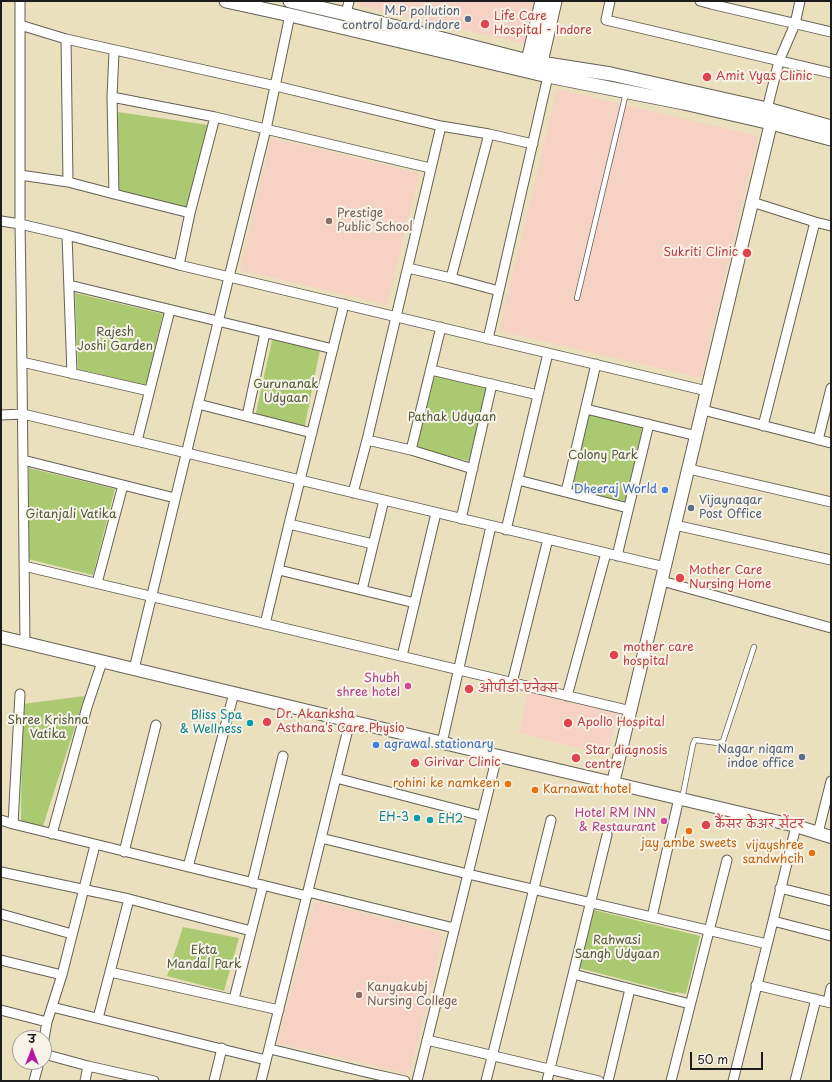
<!DOCTYPE html>
<meta charset="utf-8">
<style>
body{margin:0}
#map{position:relative;width:832px;height:1082px;overflow:hidden;background:#eae0be;font-family:"Playpen Sans","Playpen Sans Deva",sans-serif}
canvas{display:block}
.frame{position:absolute;inset:0;border:2px solid #1c1c1c;pointer-events:none}
.north{position:absolute;left:12px;top:1030px;width:40px;height:40px;box-sizing:border-box;background:#f7f3e8;border:1px solid #9f9d96;border-radius:50%;rotate:0deg;font-size:11px;font-weight:700;line-height:16px;text-align:center;color:#1c1c1c}
.north::after{content:'';display:block;margin:auto;width:14px;height:18px;background:#b5179e;clip-path:polygon(50% 0,100% 100%,50% 72%,0 100%)}
.scale{position:absolute;left:690px;top:1052px;width:73px;height:18px;box-sizing:border-box;border:2px solid #1c1c1c;border-top:0;padding-left:5px;font-size:12px;line-height:14px;white-space:nowrap;color:#1c1c1c;-webkit-text-stroke:3px #f7f3e8;paint-order:stroke}
</style>
<div id="map">
<canvas width="832" height="1082"></canvas>
<div class="frame"></div>
<div class="north">उ</div>
<div class="scale">50 m</div>
</div>
<script>
const g = document.querySelector('canvas').getContext('2d');
g.lineJoin = 'round';
function fillPath(path, color) {
  g.fillStyle = color;
  g.fill(path, 'evenodd');
}
function trace(path, color, width, dash) {
  g.strokeStyle = color;
  g.lineWidth = width;
  g.lineCap = dash ? 'butt' : 'round';
  g.setLineDash(dash || []);
  g.stroke(path);
}
function drawText(font, color, halo, rows, align = 'center') {
  g.font = font + ' "Playpen Sans","Playpen Sans Deva",sans-serif';
  g.lineWidth = 4;
  g.setLineDash([]);
  g.textBaseline = 'middle';
  g.strokeStyle = halo;
  g.fillStyle = color;
  for (const [text, x, y, turn = 0] of rows) {
    g.save();
    g.translate(x, y);
    g.rotate((+turn || 0) * Math.PI / 180);
    g.textAlign = isNaN(turn) ? turn : align;
    if (halo) g.strokeText(text, 0, 0);
    g.fillText(text, 0, 0);
    g.restore();
  }
}
fillPath(new Path2D(`
 M357 1H535L525 44 357 5Z
 M557 89 758 136 701 378 499 331Z
 M271 138 419 173 387 305 240 270Z
 M528 692 617 713 608 756 519 733Z
 M315 901 441 933V948L411 1069 404 1073 277 1043Z`), '#f6d2c4');
fillPath(new Path2D(`
 M117 112 209 125 189 209 117 193Z
 M75 293 163 314 146 385 78 369Z
 M272 340 320 350 304 430 255 417Z
 M435 375 488 388 469 461 416 448Z
 M580 411 643 426 624 506 566 487Z
 M29 468 115 489 93 575 28 559Z
 M85 696 42 829 21 824 22 704Z
 M594 910 700 936 686 994 676 992 675 993 579 968 592 911H593Z
 M183 927 239 938 224 991 167 976Z`), '#abc970');
const service = new Path2D(`
 M577 298 626 93
 M682 799 693 744 695 740 718 743 723 741 754 647`);
const minor = new Path2D(`
 M20 1V224L21 286 25 643
 M610 1 606 20 831 73
 M700 1 711 4 831 32
 M346 14 349 1
 M20 25 66 39 276 86 441 126 489 134 533 144
 M66 39 68 182
 M112 97 215 117 430 168
 M769 114 767 109 779 61 795 24 800 1
 M20 175 68 182 114 194 190 213
 M114 194 112 97 114 51
 M752 202 815 222 831 226
 M1 221 20 224 67 235 179 265 707 391
 M67 235 72 374
 M179 265 190 213 215 117
 M408 268 451 278 499 291
 M451 278 489 134
 M69 285 333 349
 M488 339 548 76
 M22 362 149 391
 M431 370 538 395
 M198 404 312 433
 M586 409 697 436
 M703 410 831 443
 M1 415 23 414 665 567
 M247 416 265 333
 M763 426 815 222
 M367 440 411 450 473 469
 M818 440 831 388
 M137 441 170 310
 M411 450 441 327
 M23 460 175 498
 M689 469 831 502
 M518 480 628 508
 M566 492 596 364
 M353 493 367 440 441 126
 M461 519 492 384
 M289 524 373 544
 M675 525 831 560
 M506 530 548 353
 M617 556 649 424
 M24 566 631 711
 M279 570 415 603
 M662 581 831 628
 M97 583 123 485
 M362 590 384 500
 M265 624 289 524 344 304
 M402 656 436 513
 M134 669 229 277 266 129 290 15
 M512 683 548 539
 M567 696 606 553
 M442 743 491 526
 M336 778 482 816
 M1 820 13 824 307 896
 M13 824 20 694
 M818 833 831 781
 M52 834 87 707 102 662
 M321 838 468 874 767 944
 M124 852 156 725
 M188 867 234 693
 M1 872 129 899 251 931
 M252 883 283 756
 M780 888 831 901
 M308 892 454 928
 M1 914 72 934
 M652 917 679 798
 M773 921 831 936
 M1 960 62 975
 M110 972 279 1010
 M573 974 690 1004
 M756 985 831 1003
 M234 999 263 885
 M828 1002 831 988
 M52 1007 266 1060
 M1 1010 47 1022
 M98 1018 129 899
 M44 1039 47 1022 62 975 95 845
 M427 1040 599 1081
 M270 1049 365 1072 405 1081
 M44 1054 88 1066 154 1081
 M34 1081 39 1062
 M85 1081 88 1066
 M214 1081 222 1048
 M261 1081 350 721
 M417 1081 497 756
 M486 1081 551 820
 M547 1081 607 835
 M608 1081 630 989
 M671 1081 727 860
 M733 1081 773 921 796 826
 M795 1081 816 999`);
const tertiary = new Path2D(`
 M1 637 350 721 796 826 831 837
 M613 783 771 123`);
const secondary = new Path2D(`
 M226 1 290 15 548 76 684 103 771 123 831 139
 M290 1 346 14 528 61 611 74 767 109 831 127
 M542 1 528 61 531 71 541 62 555 1`);
trace(service, '#646155', 6);
trace(minor, '#646155', 11);
trace(tertiary, '#646155', 14);
trace(secondary, '#646155', 15);
trace(service, '#fff', 4.5);
trace(minor, '#fff', 9);
trace(tertiary, '#fff', 12);
trace(secondary, '#fff', 13);
for (const [x, y, r, color] of [
 [468,19,4,"#5c6f8a"],
 [485,24,5,"#e0444e"],
 [707,77,5,"#e0444e"],
 [329,221,4,"#8d6e63"],
 [747,253,5,"#e0444e"],
 [665,490,4,"#3f7fe0"],
 [691,508,4,"#5c6f8a"],
 [680,578,5,"#e0444e"],
 [614,655,5,"#e0444e"],
 [408,686,4,"#d1479c"],
 [469,689,5,"#e0444e"],
 [267,722,5,"#e0444e"],
 [250,723,4,"#0f9aa8"],
 [568,723,5,"#e0444e"],
 [376,745,4,"#3f7fe0"],
 [802,757,4,"#5c6f8a"],
 [576,758,5,"#e0444e"],
 [415,763,5,"#e0444e"],
 [508,784,4,"#e8710a"],
 [535,790,4,"#e8710a"],
 [417,818,4,"#0f9aa8"],
 [430,820,4,"#0f9aa8"],
 [664,821,4,"#d1479c"],
 [706,825,5,"#e0444e"],
 [689,831,4,"#e8710a"],
 [812,853,4,"#e8710a"],
 [359,995,4,"#8d6e63"]
]) {
  const dot = new Path2D();
  dot.arc(x, y, r, 0, 2 * Math.PI);
  g.fillStyle = color;
  g.fill(dot);
  trace(dot, '#f7f3e8', 1.5);
}
drawText('12px', '#4e5e75', '#f7f3e8', [
 ["M.P pollution",460,12],
 ["control board indore",460,26],
 ["Vijaynagar",699,501,"left"],
 ["Post Office",699,515,"left"],
 ["Nagar nigam",794,750],
 ["indoe office",794,764]
], 'right');
drawText('12px', '#be3a42', '#f7f3e8', [
 ["Life Care",494,17],
 ["Hospital - Indore",494,31],
 ["Amit Vyas Clinic",716,77],
 ["Sukriti Clinic",738,253,"right"],
 ["Mother Care",689,571],
 ["Nursing Home",689,585],
 ["mother care",623,648],
 ["hospital",623,662],
 ["ओपीडी एनेक्स",478,689],
 ["Dr. Akanksha",276,715],
 ["Asthana's Care Physio",276,729],
 ["Apollo Hospital",577,723],
 ["Star diagnosis",585,751],
 ["centre",585,765],
 ["Girivar Clinic",424,763],
 ["कैंसर केअर सेंटर",715,825]
], 'left');
drawText('12px', '#785e54', '#f7f3e8', [
 ["Prestige",337,214],
 ["Public School",337,228],
 ["Kanyakubj",367,988],
 ["Nursing College",367,1002]
], 'left');
drawText('12px', '#4e5939', '#f7f3e8', [
 ["Rajesh",115,333],
 ["Joshi Garden",115,347],
 ["Gurunanak",286,385],
 ["Udyaan",286,399],
 ["Pathak Udyaan",452,418],
 ["Colony Park",603,456],
 ["Gitanjali Vatika",71,515],
 ["Shree Krishna",48,721],
 ["Vatika",48,735],
 ["Rahwasi",617,941],
 ["Sangh Udyaan",617,955],
 ["Ekta",204,951],
 ["Mandal Park",204,965]
]);
drawText('12px', '#366cbe', '#f7f3e8', [
 ["Dheeraj World",657,490],
 ["agrawal stationary",384,745,"left"]
], 'right');
drawText('12px', '#b23c85', '#f7f3e8', [
 ["Shubh",400,679],
 ["shree hotel",400,693],
 ["Hotel RM INN",656,814],
 ["& Restaurant",656,828]
], 'right');
drawText('12px', '#0d838f', '#f7f3e8', [
 ["Bliss Spa",242,716],
 ["& Wellness",242,730],
 ["EH-3",409,818],
 ["EH2",438,820,"left"]
], 'right');
drawText('12px', '#c56008', '#f7f3e8', [
 ["rohini ke namkeen",500,784],
 ["Karnawat hotel",543,790,"left"],
 ["jay ambe sweets",689,844,"center"],
 ["vijayshree",804,846],
 ["sandwhcih",804,860]
], 'right');
</script>
